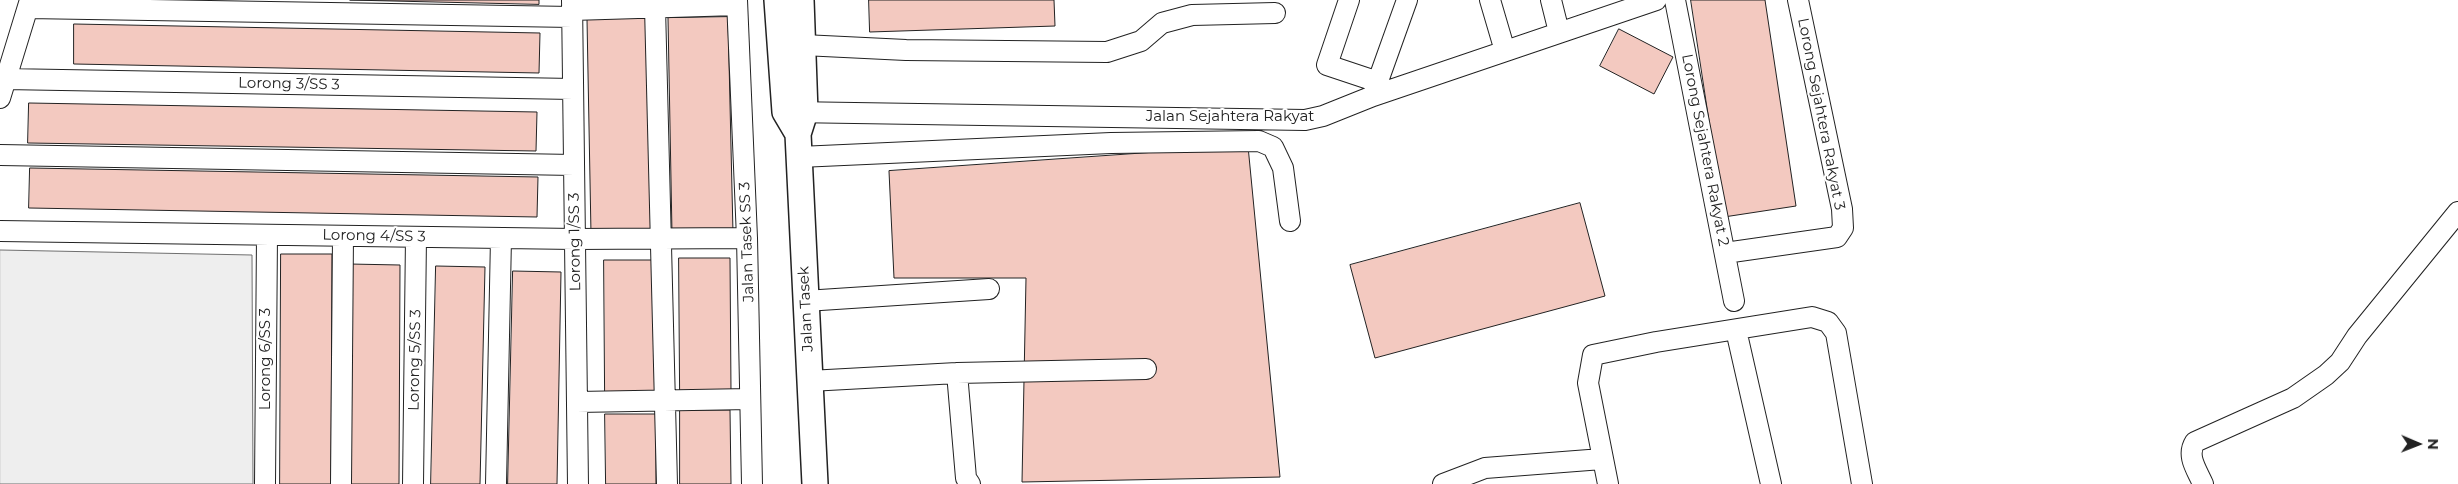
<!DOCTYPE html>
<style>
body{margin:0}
#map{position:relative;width:2458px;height:484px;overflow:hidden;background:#fff;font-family:Montserrat,sans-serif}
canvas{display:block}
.north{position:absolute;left:2393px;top:419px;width:50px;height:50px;-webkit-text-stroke:4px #fff;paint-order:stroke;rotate:91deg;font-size:14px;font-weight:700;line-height:20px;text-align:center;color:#222}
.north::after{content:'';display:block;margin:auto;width:18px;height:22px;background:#222;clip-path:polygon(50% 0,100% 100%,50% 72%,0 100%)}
</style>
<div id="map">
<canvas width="2458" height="484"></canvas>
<div class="north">N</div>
</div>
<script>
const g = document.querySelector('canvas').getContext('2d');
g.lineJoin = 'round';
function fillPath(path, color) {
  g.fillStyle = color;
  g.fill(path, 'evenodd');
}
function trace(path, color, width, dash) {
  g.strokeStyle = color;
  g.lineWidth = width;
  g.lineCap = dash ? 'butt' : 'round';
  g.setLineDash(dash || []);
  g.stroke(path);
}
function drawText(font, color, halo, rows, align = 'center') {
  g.font = font + ' Montserrat,sans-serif';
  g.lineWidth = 4;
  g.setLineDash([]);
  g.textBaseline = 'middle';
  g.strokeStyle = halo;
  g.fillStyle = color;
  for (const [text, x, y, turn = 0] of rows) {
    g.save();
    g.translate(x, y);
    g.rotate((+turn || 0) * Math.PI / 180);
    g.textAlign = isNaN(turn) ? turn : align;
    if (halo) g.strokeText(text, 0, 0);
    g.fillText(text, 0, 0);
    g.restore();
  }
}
const green = new Path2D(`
 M0 250 252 255 253 484H0Z`);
fillPath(green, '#eee');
trace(green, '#6f6f6f', 1);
const building = new Path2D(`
 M350 0H539V4Z
 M869 0H1054L1055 26 870 32Z
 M1691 0H1765L1796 206 1724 217Z
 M647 17 651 233 591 234 587 19Z
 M728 17 733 233 672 234 668 18Z
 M74 24 540 33 539 73 74 64Z
 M1619 29 1673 57 1654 94 1600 66Z
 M29 103 537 112 536 151 28 143Z
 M1248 146 1280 477 1022 482 1026 278H894L889 171Z
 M30 168 538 177 537 217 29 208Z
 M1580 203 1605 296 1375 358 1350 265Z
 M281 254H332L331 484H280Z
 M679 258H730L731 391H680Z
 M604 260H654L655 393H605Z
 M349 264 400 265 399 484H347Z
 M436 266 485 267 480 484H431Z
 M513 271 561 272 557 484H508Z
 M680 410H730L731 484H680Z
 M605 414H656V484H606Z`);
fillPath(building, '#f3c9c0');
trace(building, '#222', 1);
const minor = new Path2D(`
 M572 0 578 484
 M737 0 747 238 752 484
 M1349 0 1327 65 1378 82
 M1490 0 1505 51
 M1551 0 1559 32
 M1675 0 1734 301
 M655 7 667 484
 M28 8 572 17
 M572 10 737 5
 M803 45 906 50 1107 52 1141 41 1162 23 1192 15 1275 13
 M5 79 573 89
 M1373 95 1407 0
 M0 98 30 0
 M790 112 1305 120 1323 116 1373 96 1656 0
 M0 155 574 165
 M799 157 1111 143 1259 141 1273 147 1283 168 1290 221
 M0 231 575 239 747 238
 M1725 253 1837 237 1843 228 1842 209 1798 0
 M805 301 989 289
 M1736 330 1771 484
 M957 373 966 478 970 484
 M809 381 957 373 1146 369
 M577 402 750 399
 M265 484 267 235
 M341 484 343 236
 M413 484 416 237
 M496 484 501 238
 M1443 484 1485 468 1602 459
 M1608 484 1588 383 1593 355 1656 342 1812 317 1828 322 1836 333 1862 484
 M2203 484C2197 470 2186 456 2195 442L2293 398 2326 375 2340 362 2357 336 2458 212`);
const major = new Path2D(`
 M777 0 785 112 798 134
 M801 0 805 112 798 134 815 484`);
trace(minor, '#222', 22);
trace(major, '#222', 28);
trace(minor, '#fff', 20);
trace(major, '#fff', 25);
drawText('15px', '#222', '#fff', [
 ["Lorong 3/SS 3",289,84,1],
 ["Lorong Sejahtera Rakyat 3",1821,114,79],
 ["Jalan Sejahtera Rakyat",1230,117],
 ["Lorong Sejahtera Rakyat 2",1705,150,79],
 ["Lorong 4/SS 3",374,236,1],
 ["Lorong 1/SS 3",575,242,-91],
 ["Jalan Tasek SS 3",747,242,-92],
 ["Jalan Tasek",806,309,-93],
 ["Lorong 6/SS 3",266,359,-90],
 ["Lorong 5/SS 3",415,360,-89]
]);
</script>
